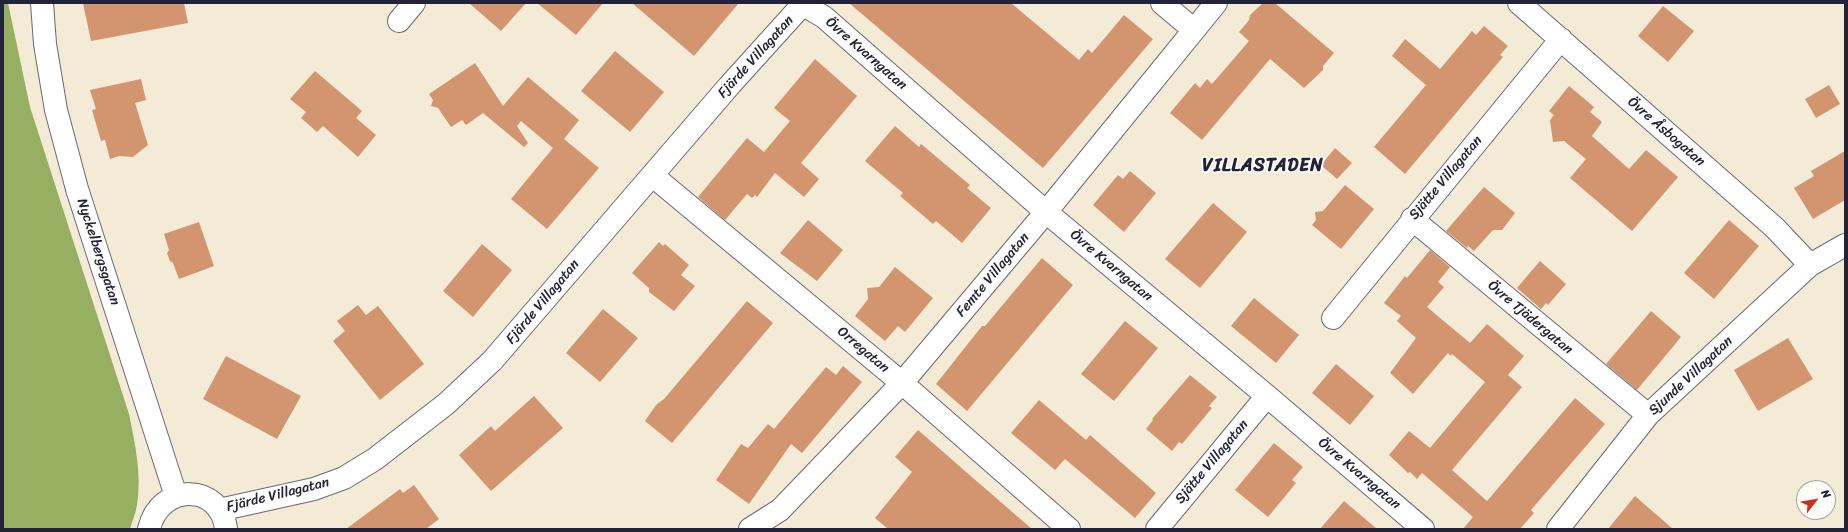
<!DOCTYPE html>
<meta charset="utf-8">
<style>
body{margin:0}
#map{position:relative;width:1848px;height:532px;overflow:hidden;background:#f3ebd6;font-family:Sriracha,sans-serif}
canvas{display:block}
.frame{position:absolute;inset:0;border:4px solid #22223b;pointer-events:none}
.north{position:absolute;left:1796px;top:480px;width:40px;height:40px;box-sizing:border-box;background:#fdfcf7;border:1px solid #a5a5ac;border-radius:50%;rotate:59deg;font-size:11px;font-weight:700;line-height:16px;text-align:center;color:#22223b}
.north::after{content:'';display:block;margin:auto;width:14px;height:18px;background:#c8321e;clip-path:polygon(50% 0,100% 100%,50% 72%,0 100%)}
</style>
<div id="map">
<canvas width="1848" height="532"></canvas>
<div class="frame"></div>
<div class="north">N</div>
</div>
<script>
const g = document.querySelector('canvas').getContext('2d');
g.lineJoin = 'round';
function fillPath(path, color) {
  g.fillStyle = color;
  g.fill(path, 'evenodd');
}
function trace(path, color, width, dash) {
  g.strokeStyle = color;
  g.lineWidth = width;
  g.lineCap = dash ? 'butt' : 'round';
  g.setLineDash(dash || []);
  g.stroke(path);
}
function drawText(font, color, halo, rows, align = 'center') {
  g.font = font + ' Sriracha,sans-serif';
  g.lineWidth = 3.5;
  g.setLineDash([]);
  g.textBaseline = 'middle';
  g.strokeStyle = halo;
  g.fillStyle = color;
  for (const [text, x, y, turn = 0] of rows) {
    g.save();
    g.translate(x, y);
    g.rotate((+turn || 0) * Math.PI / 180);
    g.textAlign = isNaN(turn) ? turn : align;
    if (halo) g.strokeText(text, 0, 0);
    g.fillText(text, 0, 0);
    g.restore();
  }
}
fillPath(new Path2D(`
 M3 3H8L30 107 129 414C135 444 142 474 137 505 136 513 132 521 130 529H3Z`), '#96af60');
fillPath(new Path2D(`
 M83 3H184L188 23 91 41Z
 M469 3H526L501 31Z
 M537 3H603L576 35Z
 M632 3H739L694 56Z
 M849 3H1011L1079 60 1088 49 1092 53 1124 15 1153 39 1043 168Z
 M1263 3H1275L1334 53 1323 66V70L1304 88 1270 59 1202 140 1170 113 1195 83 1200 88 1207 79 1212 84 1249 41 1239 32 1249 20 1250 15Z
 M1663 6 1694 31 1668 62 1638 36Z
 M1484 26 1508 46 1500 55 1503 57 1405 174 1374 147 1426 85 1392 56 1405 39 1440 69 1472 31 1476 35Z
 M615 51 664 92 630 132 581 91Z
 M815 59 857 96 801 163 819 179 804 197 775 173 757 197 755 195 752 198 747 194 725 220 698 197 747 138 764 152 790 121 774 108Z
 M475 63 503 106 528 77 579 120 564 139 599 168 547 229 511 199 553 148 521 121 517 126 528 143 524 147 483 113 466 125 462 120 451 127 438 108 431 106 433 100 429 94Z
 M315 71 362 111 356 118 376 135 358 157 323 126 317 132 301 118 306 112 290 99Z
 M141 79 146 100 135 103 148 145 133 157 119 156 110 159 105 140 101 141 92 110 96 109 90 90Z
 M1829 85 1840 104 1816 118 1805 99Z
 M1569 86 1594 107 1590 112 1602 122 1592 136 1629 169 1646 150 1678 177 1632 231 1570 178 1586 159 1564 141 1553 142 1550 120 1554 115 1549 111Z
 M895 126 919 147 921 144 970 185 967 188 991 208 962 243 936 221 933 224 900 196 903 193 865 161Z
 M1335 148 1352 163 1337 179 1321 165Z
 M1845 151V200L1813 219 1794 188 1814 176 1811 171Z
 M1130 171 1156 193 1124 232 1093 205 1118 175 1123 179Z
 M1345 185 1374 209 1341 249 1312 225 1316 220 1315 212 1323 211Z
 M1484 187 1515 213 1502 230H1493L1474 251 1468 246 1467 248 1446 231Z
 M1213 203 1247 232 1200 288 1165 259Z
 M808 220 843 250 817 281 780 253Z
 M1729 220 1759 246 1714 299 1684 273Z
 M199 222 214 266 179 279 173 263 170 261 167 253 169 250 164 234Z
 M659 242 663 246 665 244 689 265 681 275 695 286 674 311 649 292V288L632 273Z
 M482 244 512 270 473 317 443 291Z
 M1430 250 1450 267 1438 282 1444 287 1427 307 1470 343 1487 324 1524 356 1508 375 1522 387 1452 470 1487 501 1575 398 1605 424 1531 510 1534 513 1520 529H1463L1473 517 1422 473 1417 479 1410 472 1408 473 1389 455 1409 431 1430 448 1485 382 1452 354 1451 356 1448 353 1413 394 1390 373 1416 338 1397 321 1401 316 1384 303 1405 276 1407 278Z
 M1042 258 1073 285 967 411 936 384 982 326H985Z
 M1540 261 1566 284 1548 305 1546 303 1541 309 1517 288Z
 M895 267 933 298 905 332 898 326 885 341 855 316 868 299 867 288 879 287Z
 M1254 298 1299 335 1276 363 1231 326Z
 M747 301 773 323 672 443 645 421 656 405 664 399Z
 M358 305 366 315 378 306 424 364 380 400 333 341 345 331 337 321Z
 M603 309 638 338 600 382 566 353Z
 M1651 311 1681 337 1637 390 1606 364Z
 M1125 321 1158 348 1114 401 1081 374Z
 M1788 338 1813 379 1758 411 1734 370Z
 M226 356 301 396 277 439 203 399Z
 M1336 364 1374 396 1350 425 1312 393Z
 M843 366 862 382 802 453 791 444 749 504 716 480 741 444 748 448 768 424 774 429 826 367 836 375Z
 M1190 375 1217 397 1209 406 1212 408 1182 444 1179 442 1172 451 1146 429 1153 420 1152 419Z
 M534 396 563 428 491 491 459 455 491 426 495 431Z
 M1039 400 1086 440 1090 435 1156 493 1135 518 1065 459 1055 470 1011 433Z
 M918 430 973 478 1032 529H888L875 518 912 472 895 457Z
 M1274 443 1303 467 1292 480 1296 483 1268 517 1235 490Z
 M414 485 439 519 426 529H346L400 489 403 493Z
 M1635 496 1673 529H1608Z
 M1344 501 1377 529H1320Z`), '#d29570');
const street = new Path2D(`
 M42 3 45 44 56 110 77 189 176 496
 M800 3 824 17 1046 212 1267 396 1423 529
 M1162 3 1194 30
 M1519 3 1775 228 1810 265
 M399 21 414 3
 M653 176 902 383 1069 529
 M1412 219 1648 415
 M1333 318 1561 39
 M219 510 314 489 344 478 375 459 446 404 492 361 729 86 804 3
 M149 529C160 482 221 483 226 529
 M750 529 780 510 902 383 1046 212 1216 3
 M1157 529 1267 396
 M1558 529 1648 415 1810 265 1845 245`);
trace(street, '#6b6871', 24);
trace(street, '#fff', 22);
drawText('14px', '#22223b', '#fdfcf7', [
 ["Övre Kvarngatan",866,54,41],
 ["Fjärde Villagatan",756,57,-48],
 ["Övre Åsbogatan",1666,132,41],
 ["Sjätte Villagatan",1446,178,-50],
 ["Nyckelbergsgatan",98,252,72],
 ["Övre Kvarngatan",1111,266,40],
 ["Femte Villagatan",993,275,-50],
 ["Fjärde Villagatan",543,302,-50],
 ["Övre Tjädergatan",1530,318,40],
 ["Orregatan",863,350,40],
 ["Sjunde Villagatan",1691,376,-43],
 ["Sjätte Villagatan",1212,462,-50],
 ["Övre Kvarngatan",1359,474,40],
 ["Fjärde Villagatan",278,495,-14]
]);
g.letterSpacing = '1px';
drawText('bold 18px', '#22223b', '#fdfcf7', [
 ["VILLASTADEN",1263,166]
]);
g.letterSpacing = '0px';
</script>
